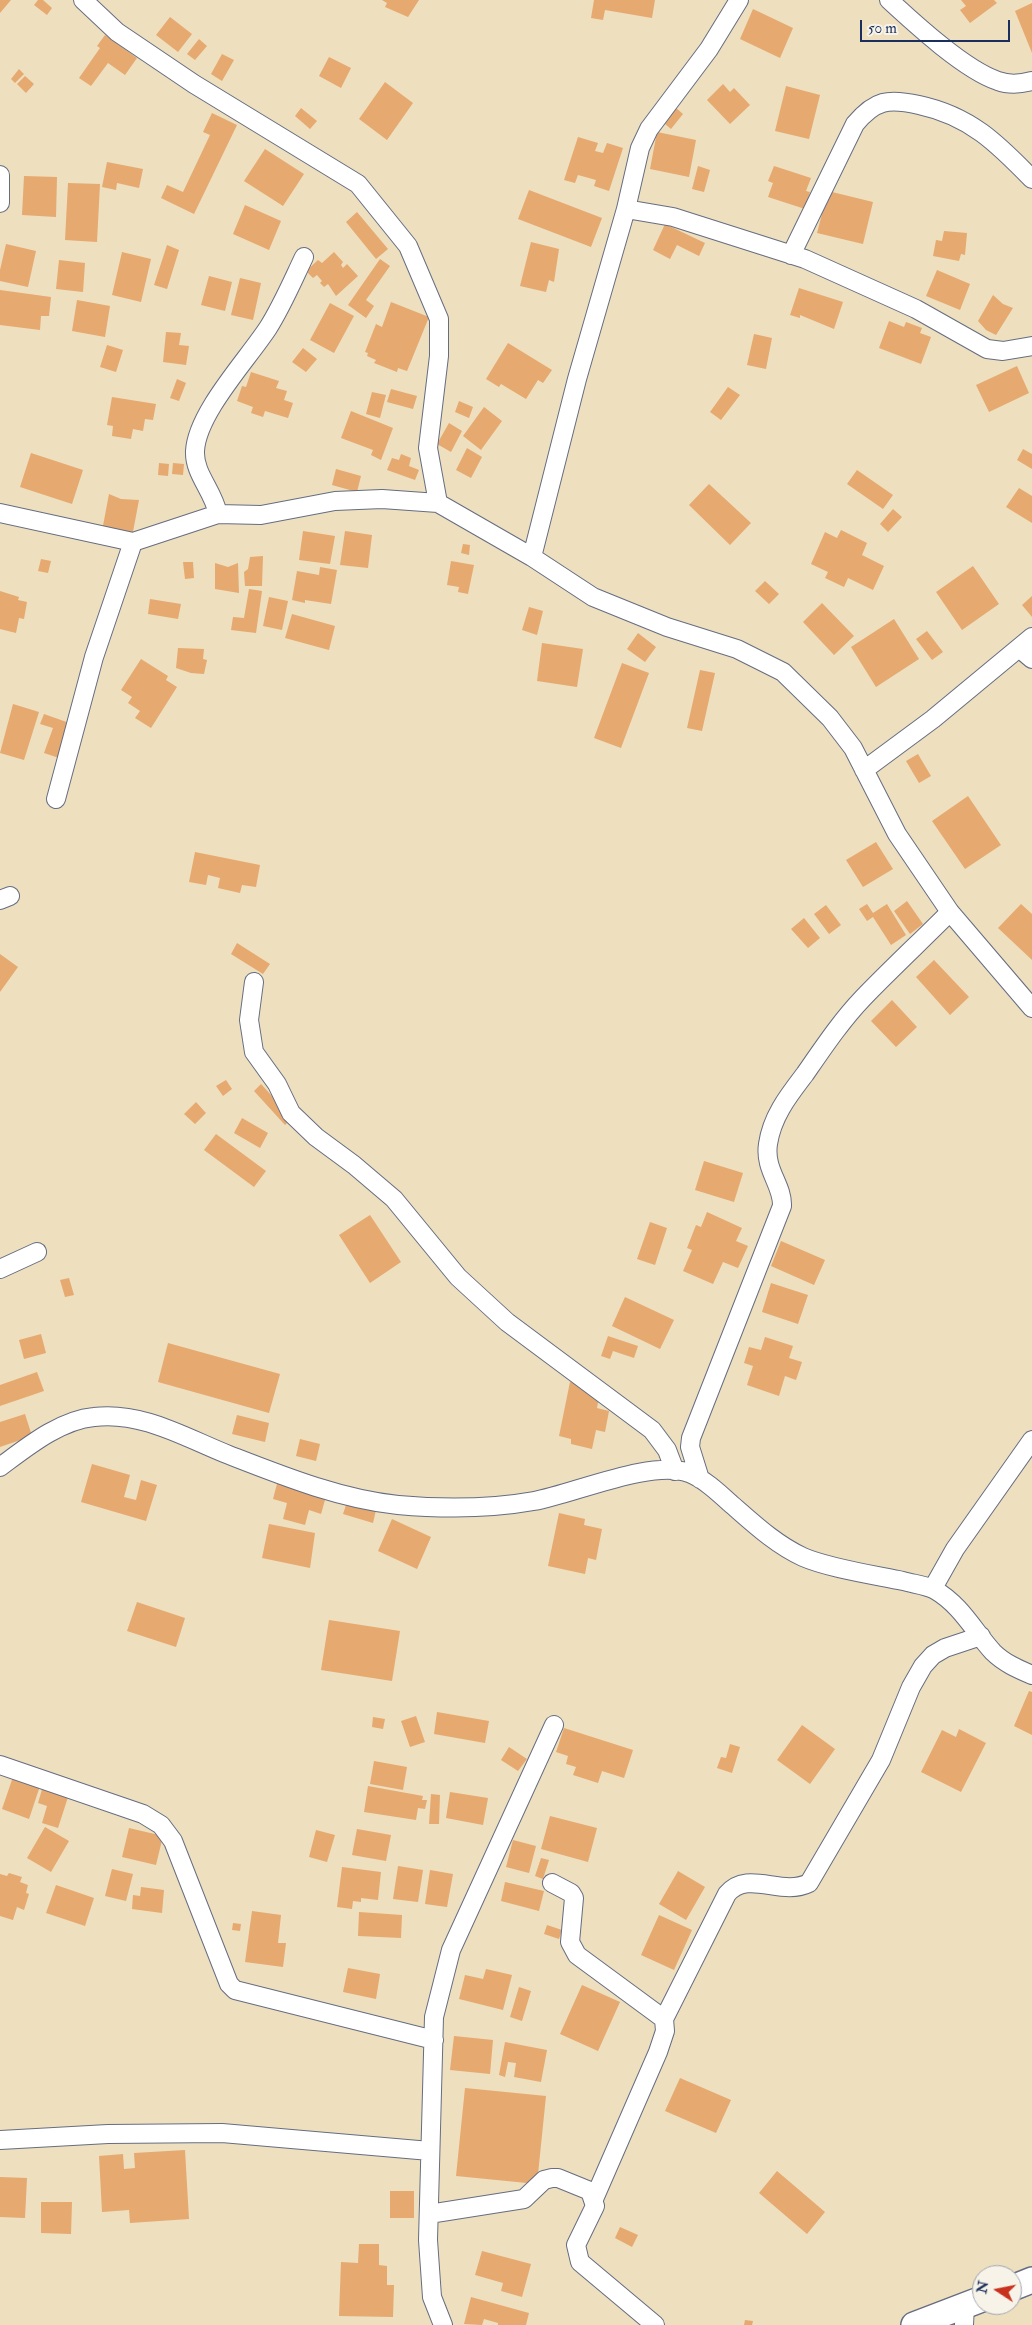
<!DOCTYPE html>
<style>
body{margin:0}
#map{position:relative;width:1032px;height:2325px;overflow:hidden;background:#eedfbf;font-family:"IM FELL Double Pica",serif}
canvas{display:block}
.north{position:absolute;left:972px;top:2265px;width:50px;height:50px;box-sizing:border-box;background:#f7f3e8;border:1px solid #9fa5b1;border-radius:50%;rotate:281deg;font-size:14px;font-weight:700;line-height:20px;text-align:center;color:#1b2f5e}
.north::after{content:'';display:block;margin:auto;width:18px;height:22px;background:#c8321e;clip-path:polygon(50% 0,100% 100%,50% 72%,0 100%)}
.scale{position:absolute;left:860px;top:20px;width:150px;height:22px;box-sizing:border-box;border:2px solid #1b2f5e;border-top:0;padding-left:6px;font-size:15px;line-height:18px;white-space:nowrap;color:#1b2f5e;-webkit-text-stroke:4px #f7f3e8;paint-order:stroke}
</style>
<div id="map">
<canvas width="1032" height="2325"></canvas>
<div class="north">N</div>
<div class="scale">50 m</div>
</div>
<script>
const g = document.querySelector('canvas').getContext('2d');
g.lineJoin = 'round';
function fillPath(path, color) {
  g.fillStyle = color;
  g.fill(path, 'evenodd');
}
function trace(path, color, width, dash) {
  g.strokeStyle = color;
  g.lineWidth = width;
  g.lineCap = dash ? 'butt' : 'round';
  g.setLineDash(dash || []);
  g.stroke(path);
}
fillPath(new Path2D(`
 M0 0H11L0 13Z
 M38 0H43L52 8 47 15 34 5Z
 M382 0H419L408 17 385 7 387 3Z
 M594 0H655L652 18 605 10 603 20 591 18Z
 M961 0H994L997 3 970 23 960 10 966 6Z
 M1032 3V53L1015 11Z
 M753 9 793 28 780 58 740 39Z
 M170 17 192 34 178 52 156 35Z
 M105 35 137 58 125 75 108 63 91 86 79 78 100 48 97 46Z
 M199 39 207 46 195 60 187 54Z
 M222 54 234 60 222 81 211 74Z
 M329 57 351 68 341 88 319 76Z
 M19 69 24 74 15 83 11 79Z
 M25 76 34 84 26 93 17 84Z
 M385 82 413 103 387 140 359 119Z
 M723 84 730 92 734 88 750 105 730 124 707 100Z
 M786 86 820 95 809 139 775 131Z
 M675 107 683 114 671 129 659 119Z
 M301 108 317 121 310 129 295 116Z
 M212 113 237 125 194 214 161 198 167 185 183 192 210 135 203 132Z
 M657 132 696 140 689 177 650 169Z
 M578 137 598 143 595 151 603 153 607 143 623 148 609 191 594 186 596 180 578 175 575 183 564 180Z
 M265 149 304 174 283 206 244 181Z
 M107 162 143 169 139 188 117 183 116 190 102 187Z
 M698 166 710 170 704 192 692 189Z
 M774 166 811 178 806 191 810 192 805 209 768 197 773 183 768 181Z
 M24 176 57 177 56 217 22 215Z
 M68 183 100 184 97 242 65 240Z
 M529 190 602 218 591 247 518 219Z
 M828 191 873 202 863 244 817 233Z
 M245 205 281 221 269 250 233 234Z
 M357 212 388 249 376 259 346 222Z
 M665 224 705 243 699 256 677 245 670 259 653 250Z
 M944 231 967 233 965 255 961 254 959 261 933 256 936 240 942 241Z
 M531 242 559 249 554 282 549 280 546 292 520 286Z
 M6 244 36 251 28 287 0 281V270Z
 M167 245 179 250 167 289 154 285Z
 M122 252 151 259 141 302 112 295Z
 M334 252 343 262 341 265 343 268 347 264 358 276 336 296 328 284 324 287 320 283 322 281 317 275 313 278 306 271 318 260 322 263Z
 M380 259 390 266 366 300 374 306 366 318 348 305Z
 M59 260 85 263 83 292 56 289Z
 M937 270 970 284 960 310 926 296Z
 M209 276 232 282 225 311 201 305Z
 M240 278 261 283 253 320 231 315Z
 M799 288 843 302 834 329 800 315V318L790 315Z
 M0 290 51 297 49 316H41L40 330 0 325Z
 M993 295 1003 304 1013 308 996 335 986 330 978 321Z
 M77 300 110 306 105 337 72 331Z
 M391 302 429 317 407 371 398 368 397 372 374 363 376 360 367 356 368 353 365 352 376 324 382 327Z
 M330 303 354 316 334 353 310 340Z
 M889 321 904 327 906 322 922 328 920 333 931 337 921 364 879 348Z
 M166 332 181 333 179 345 189 346 186 365 163 362Z
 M754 334 772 338 766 369 747 365Z
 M508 343 552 370 543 383 538 380 526 399 501 384 499 387 486 379Z
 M107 345 123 350 116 372 100 367Z
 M303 348 317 359 306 372 292 362Z
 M1017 366 1029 393 989 412 976 385Z
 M251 372 279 381 276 388 287 391 284 400 293 403 288 418 265 411 263 417 251 413 253 407 237 401 242 386 246 387Z
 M177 379 186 383 179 401 170 398Z
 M728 387 740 395 721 420 710 412Z
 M391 389 417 396 413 409 387 402Z
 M372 392 386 395 380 418 366 414Z
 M112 397 156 404 153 420 145 419 143 431 133 429 131 439 112 436 113 426 107 425Z
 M459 401 473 407 469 418 455 412Z
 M484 407 502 421 481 450 463 436Z
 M351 411 393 428 381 460 371 455 373 450 341 438Z
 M449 423 462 431 451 452 437 444Z
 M467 448 482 457 471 478 456 470Z
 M1023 449 1032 454V469L1017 460Z
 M31 453 83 470 72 504 20 487Z
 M401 454 411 458 409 466 419 470 415 480 387 470 392 458 399 460Z
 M159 463 169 464 168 476 158 475Z
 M173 463 184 464 183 475 172 474Z
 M336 469 361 476 357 492 332 485Z
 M857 470 893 495 883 509 847 484Z
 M709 484 751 523 730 545 689 505Z
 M1019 488 1032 496V523L1006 507Z
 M109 494 121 499 139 500 132 537 102 531Z
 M893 509 902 517 888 532 880 524Z
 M841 530 867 543 862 555 884 566 873 590 848 578 844 587 825 578 828 572 811 564 825 532 837 538Z
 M303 531 335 536 330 564 299 560Z
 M345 531 372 535 368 568 340 565Z
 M463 544 470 545 469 555 461 553Z
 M263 556 262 586H245L244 572 248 569 250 557Z
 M41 559 51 561 48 573 38 571Z
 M451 561 474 565 468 594 458 592 459 587 447 585Z
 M183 562H193L194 578 185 579Z
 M215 563 228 567 238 563 239 593 215 589Z
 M973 566 999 604 962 630 936 592Z
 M320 567 337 570 331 604 305 600V603L292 600 297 571 319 575Z
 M765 581 779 594 769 604 755 591Z
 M249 589 262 591 256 633 231 630 233 617 244 618Z
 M0 591 19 597 18 600 27 602 24 619 19 618 16 633 0 629Z
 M1032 596V617L1022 605Z
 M269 597 288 601 282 630 263 626Z
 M150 599 181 604 178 619 148 614Z
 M822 603 854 636 834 655 803 622Z
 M529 607 543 611 537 635 522 630Z
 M292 614 335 626 329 650 285 638Z
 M894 619 919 659 876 687 851 647Z
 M927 631 943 652 932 660 916 639Z
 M638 633 656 647 645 662 627 649Z
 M542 643 583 649 577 687 537 681Z
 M178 648 204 649 203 659 207 660 204 674 191 673 176 668Z
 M141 659 168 676 166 680 177 687 151 728 135 718 140 711 128 703 132 697 121 690Z
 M622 663 649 673 621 748 594 738Z
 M700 670 715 673 702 731 687 728Z
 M13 704 39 712 24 760 0 753Z
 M44 714 75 725 59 758 44 753 53 728 40 724Z
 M918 754 931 776 919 783 906 761Z
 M968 796 1001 845 965 869 932 821Z
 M876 842 893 869 863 887 846 860Z
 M195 852 260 865 256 887 242 885 240 893 218 888 220 878 208 875 206 885 189 882Z
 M907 901 923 924 910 934 894 911Z
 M867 904 873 913 887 904 906 935 891 945 873 917 867 921 859 909Z
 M1021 904 1032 914V960L998 928Z
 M826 905 841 925 829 934 814 914Z
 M804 918 820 938 808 948 791 929Z
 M237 943 270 964 263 974 231 954Z
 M0 954 18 967 0 992Z
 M934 960 969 997 950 1015 916 977Z
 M892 1000 917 1027 896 1047 871 1021Z
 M226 1080 232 1089 223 1096 216 1086Z
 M261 1084 292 1118 285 1125 254 1091Z
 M196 1102 206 1113 195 1124 184 1114Z
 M242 1118 268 1133 260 1148 234 1133Z
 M216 1134 266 1171 254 1187 204 1150Z
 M704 1161 743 1173 734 1202 695 1190Z
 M707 1212 742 1228 736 1241 748 1246 738 1268 723 1262 713 1284 683 1271 692 1250 687 1248 696 1225 701 1227Z
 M370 1215 401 1262 370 1283 339 1235Z
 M650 1222 667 1228 655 1265 637 1259Z
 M781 1241 825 1260 814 1285 771 1266Z
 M69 1278 74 1295 65 1297 60 1280Z
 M771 1283 808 1295 798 1324 762 1312Z
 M625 1297 674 1320 660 1349 612 1326Z
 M41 1334 46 1353 24 1359 19 1340Z
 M608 1336 638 1346 634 1358 613 1351 610 1359 601 1356Z
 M765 1337 793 1346 789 1358 802 1362 796 1380 785 1376 779 1396 747 1385 753 1366 744 1363 749 1347 761 1350Z
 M168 1343 280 1374 269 1413 158 1382Z
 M37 1372 44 1391 0 1406V1385Z
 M570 1382 589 1386 587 1394 599 1397 597 1408 609 1411 605 1432 596 1430 592 1449 571 1444V1439L559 1436Z
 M25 1414 32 1436 0 1447V1422Z
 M237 1415 269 1423 265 1442 232 1434Z
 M300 1439 320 1444 316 1461 296 1456Z
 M92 1464 130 1475 124 1497 136 1500 141 1480 157 1485 146 1521 81 1502Z
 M278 1480 327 1493 321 1514 309 1510 305 1525 283 1519 287 1503 273 1499Z
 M347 1502 376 1510 373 1523 343 1514Z
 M559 1513 585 1519 584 1525 602 1529 596 1560 588 1558 585 1574 548 1566Z
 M392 1519 431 1537 417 1569 378 1551Z
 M269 1524 315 1533 310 1568 262 1558Z
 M137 1602 185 1618 176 1647 127 1631Z
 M329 1620 400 1631 392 1681 321 1670Z
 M1029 1691 1032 1692V1735L1014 1726Z
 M437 1712 489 1721 485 1743 434 1734Z
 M416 1716 425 1742 410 1747 401 1721Z
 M373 1717 385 1719 383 1729 372 1727Z
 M802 1725 835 1749 810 1784 777 1760Z
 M564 1728 633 1750 624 1778 602 1771 598 1783 573 1775 576 1767 566 1764 568 1756 556 1752Z
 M959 1729 986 1743 961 1792 921 1772 942 1730 956 1737Z
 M730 1744 740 1747 732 1773 717 1768 721 1757 726 1758Z
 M509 1747 527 1759 518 1771 501 1760Z
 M374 1761 407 1767 403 1790 370 1784Z
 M14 1774 41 1783 29 1819 2 1809Z
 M43 1786 69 1794 58 1828 42 1823 47 1806 38 1803Z
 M368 1786 423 1796 422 1800H427L425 1809 418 1808 416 1820 364 1812Z
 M450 1792 488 1798 483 1825 446 1818Z
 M431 1794 440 1795 439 1824H429Z
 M550 1816 597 1828 588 1862 541 1849Z
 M45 1827 69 1841 51 1872 27 1858Z
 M129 1828 163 1836 156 1865 122 1857Z
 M357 1829 391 1835 386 1861 352 1855Z
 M316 1830 335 1835 327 1862 309 1857Z
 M513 1840 536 1846 529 1873 506 1867Z
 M541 1858 549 1860 543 1879 535 1876Z
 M398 1866 423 1870 418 1902 393 1899Z
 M342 1867 381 1872 378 1900 361 1898V1902L353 1901 352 1909 337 1907Z
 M112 1869 133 1874 126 1901 105 1896Z
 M430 1870 453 1874 447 1907 425 1904Z
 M678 1871 705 1887 686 1920 659 1904Z
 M9 1873 22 1877 20 1882 28 1885 26 1893 29 1894 24 1910 17 1907 13 1920 0 1916V1874L7 1876Z
 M505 1882 544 1891 539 1911 501 1901Z
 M56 1885 94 1898 85 1926 46 1913Z
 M141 1887 164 1890 162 1913 132 1909 133 1895 140 1896Z
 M252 1911 281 1915 278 1943H286L283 1967 245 1962Z
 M359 1912 402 1915 401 1938 358 1936Z
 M659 1915 692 1930 674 1970 641 1955Z
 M233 1923 241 1924 240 1931 232 1930Z
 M547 1925 562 1930 559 1939 544 1934Z
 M348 1968 380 1974 376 1999 343 1992Z
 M486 1969 512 1975 503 2010 459 1999 465 1975 483 1979Z
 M582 1985 620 2002 598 2051 560 2034Z
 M519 1987 531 1991 522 2021 510 2017Z
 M454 2036 493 2040 490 2074 450 2070Z
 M505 2042 547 2050 541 2082 514 2077 516 2063 508 2062 505 2077 499 2075Z
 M680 2078 731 2100 716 2133 665 2111Z
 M465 2088 546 2096 537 2184 456 2176Z
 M185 2150 189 2219 130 2223 129 2210 102 2212 99 2156 123 2154 124 2169 135 2168 134 2153Z
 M777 2171 825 2212 807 2234 759 2193Z
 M0 2177 27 2178 25 2218 0 2217Z
 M390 2191H414V2218H390Z
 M41 2202H72L71 2234 41 2233Z
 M620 2227 638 2235 632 2247 615 2238Z
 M359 2244H379V2265L387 2266V2285H394L393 2317 339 2316 341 2262 358 2263Z
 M482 2251 531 2264 522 2297 501 2291 503 2283 475 2275Z
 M471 2297 529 2313 526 2325H498V2323L484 2319 482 2325 464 2324Z
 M745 2320 753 2321 752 2325H744Z`), '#e6a970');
const street = new Path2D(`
 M83 0 117 32 194 84 358 184 408 246 439 319V356L428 448 438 503
 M889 0C915 24 965 70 998 81 1009 85 1021 84 1032 81
 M0 175V203
 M626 209 673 217 805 259 916 309 987 349 1003 351 1032 346
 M791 255 855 124C875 100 888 98 919 105 970 116 997 143 1032 179
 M0 513 133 542 218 514 261 515 335 501 382 499 438 503 532 557 593 597 667 627 737 649 783 672 830 718 853 748 897 834 950 912 1032 1008
 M218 514C213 490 194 474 195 451 197 413 247 360 268 328 282 306 293 280 304 257
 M532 557 577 379 626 209 640 148 649 129 709 49 739 0
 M1019 648 1032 659
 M864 770 933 719 1032 637
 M56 799 94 657 133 542
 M0 900 10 896
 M254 982 249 1020 254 1052 277 1084 291 1113 316 1137 354 1165 394 1199 458 1277 507 1322 652 1430 667 1450 675 1471
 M0 1269 37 1252
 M0 1467C27 1447 60 1420 94 1417 142 1411 186 1438 229 1455 283 1476 340 1499 398 1505 443 1509 489 1509 534 1501 574 1494 651 1459 689 1473 704 1479 718 1492 730 1503 753 1523 775 1544 803 1557 828 1568 874 1575 903 1581 913 1584 926 1585 935 1590 961 1605 974 1631 993 1652 1004 1663 1018 1669 1032 1675
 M700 1479 690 1447 691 1438 782 1206C783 1185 764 1170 768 1144 772 1116 789 1095 805 1074 823 1048 841 1021 863 998 891 969 921 941 950 912
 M933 1588 955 1549 1032 1440
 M0 1765 143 1814 161 1825 173 1841 229 1984 235 1990 434 2040
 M552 1883 571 1893 574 1898 570 1942 577 1955 664 2019 665 2031 658 2052 594 2199
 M664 2019 727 1894C748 1869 781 1897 809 1883L881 1760 911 1687 923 1666 933 1655 945 1648 981 1636
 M0 2140 108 2134 222 2133 430 2151
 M429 2214 524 2199 544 2180 552 2178H558L590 2191 595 2206 576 2245 580 2262 655 2325
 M443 2325 432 2297 428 2240 434 2017 451 1950 554 1725
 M964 2325 965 2305`);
const secondary = new Path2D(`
 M1012 2288 1032 2280
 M914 2325 982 2299`);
trace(street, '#656d80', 20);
trace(secondary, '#656d80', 28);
trace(street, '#fff', 18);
trace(secondary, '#fff', 25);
</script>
